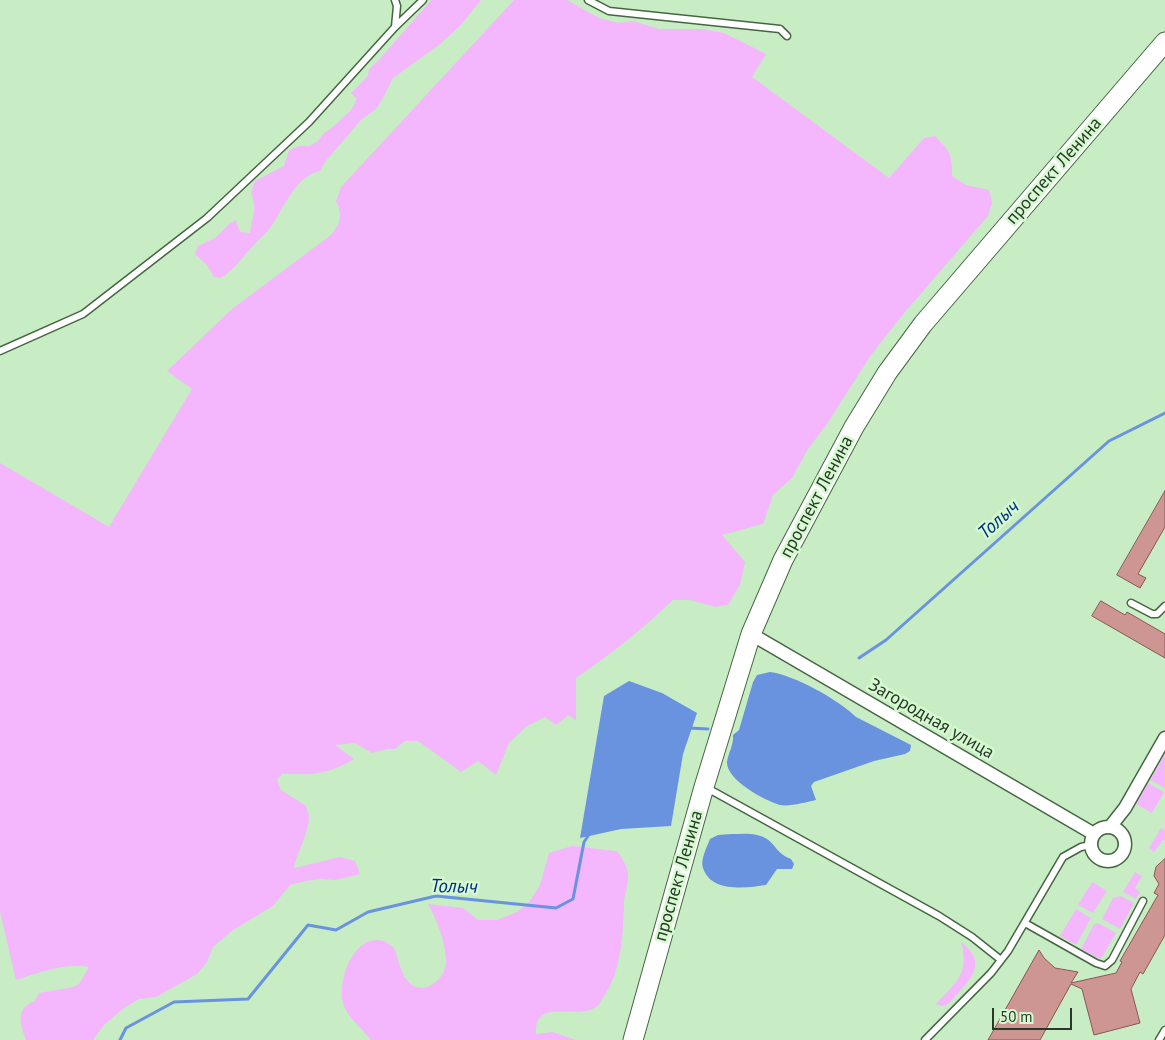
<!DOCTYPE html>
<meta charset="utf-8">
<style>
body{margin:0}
#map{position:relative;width:1165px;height:1040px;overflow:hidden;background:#c8edc4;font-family:"PT Sans",sans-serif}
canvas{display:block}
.scale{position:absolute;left:992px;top:1008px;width:80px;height:22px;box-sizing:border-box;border:2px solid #293828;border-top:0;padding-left:6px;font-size:15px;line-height:18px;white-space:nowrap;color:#293828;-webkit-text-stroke:4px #d5fad0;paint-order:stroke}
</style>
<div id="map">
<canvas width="1165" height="1040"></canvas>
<div class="scale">50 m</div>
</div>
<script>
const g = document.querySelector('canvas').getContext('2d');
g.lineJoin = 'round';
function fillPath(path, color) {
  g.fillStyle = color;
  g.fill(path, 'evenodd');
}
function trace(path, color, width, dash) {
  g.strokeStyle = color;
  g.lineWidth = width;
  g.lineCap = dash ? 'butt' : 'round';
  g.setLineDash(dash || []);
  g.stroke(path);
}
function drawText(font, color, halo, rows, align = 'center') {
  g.font = font + ' "PT Sans",sans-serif';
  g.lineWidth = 5;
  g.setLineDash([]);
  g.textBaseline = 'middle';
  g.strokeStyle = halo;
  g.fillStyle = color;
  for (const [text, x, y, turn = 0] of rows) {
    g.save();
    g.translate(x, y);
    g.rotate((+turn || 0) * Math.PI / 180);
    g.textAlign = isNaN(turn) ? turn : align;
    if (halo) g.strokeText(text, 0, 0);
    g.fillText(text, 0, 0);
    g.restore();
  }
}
fillPath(new Path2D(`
 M431 0H481L460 26 439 45 393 78 383 98 376 109 361 120 325 162 320 171C295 176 284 209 270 228 266 234 259 239 254 245 243 256 235 269 221 278L214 277 207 265 195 254 198 246 215 238 229 224 236 220 240 232 250 233C252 215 258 211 251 193L255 181 284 166 289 150 299 146H310L318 141 324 133 334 126 351 110 357 99 351 93 368 76 369 69 379 60Z
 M514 0H567L599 18 618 23 633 21 659 29H702L724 33 766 54 752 77 889 178 924 138 935 136C950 152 952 153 952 176L966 185 989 190 992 203 988 216 905 312 871 355 827 424 808 449 792 478 773 495 763 524 722 535 745 562 740 585 728 605 715 607 690 600H673C643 629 611 654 576 678V721L569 715 556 725 545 717 527 726 509 743 496 775 478 761 461 772 418 741H405L395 749H387L372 753 355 743 335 745 354 759C341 767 326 773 309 774 300 775 291 773 282 774L277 780 281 790 306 806C307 810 309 814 309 818 309 832 297 853 294 868L340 857 355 861 360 874 336 880 321 879 306 881 290 885 273 906 233 930 213 947 207 962 197 974 156 997 139 999 124 1008 104 1025 93 1040H26C20 1023 15 1008 35 1001L39 993 73 987 79 984 89 967C64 962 39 973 16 980L0 912V463L109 527 192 389 167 371 232 309 331 235C341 222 343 216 336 201L341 187Z
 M1165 754V788L1150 780Z
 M1148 783 1164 792 1152 813 1136 804Z
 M1161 828 1165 831V841L1163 840 1154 852 1149 848Z
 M572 846C587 847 602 850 617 851 623 859 629 869 628 879 628 887 624 894 624 902 623 934 622 971 603 998 601 1001 599 1005 596 1007 576 1021 534 996 536 1034L552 1032 576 1040H371C362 1028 347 1018 343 1003 337 980 354 932 384 941 388 943 391 946 394 948 398 958 400 971 407 980 421 999 447 980 446 960 445 941 437 920 428 904L463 908 478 920H497L517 912 530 901 540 885 549 853Z
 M1135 872 1142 876 1135 888 1140 892 1136 899 1123 892Z
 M1092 882 1107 891 1093 913 1078 905Z
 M1121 896 1134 903 1120 929 1102 919 1113 898Z
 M1076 909 1091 918 1076 945 1060 936Z
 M1096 923 1100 924 1116 933 1102 957 1099 959 1081 949 1093 926Z
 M961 942C985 960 975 975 959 992 953 998 949 1006 941 1006L936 1004C956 982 970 974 961 942Z`), '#f4b6fd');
fillPath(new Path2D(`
 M770 672C794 675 839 700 856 717L911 745 910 751 905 754 874 761 814 782 811 786 816 800C807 802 789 807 780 805 766 801 726 780 727 762 728 753 734 745 733 735L739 730 753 682 757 675Z
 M629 681 662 693 697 713 683 754 671 826 621 829 580 838 604 696Z
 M731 834C743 834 756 832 767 839 776 845 777 854 791 859L794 864 792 869H777L766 885C747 888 711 893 703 868 700 860 707 847 710 839L718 835Z`), '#6992df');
trace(new Path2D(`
 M859 658 886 640 1109 441 1165 413
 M689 728 708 729
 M120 1040 126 1028 174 1002 248 999 308 925 336 930 368 912 436 896 556 908 573 899 584 842 590 833`), '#6992df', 3);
const building = new Path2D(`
 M1165 491V527L1138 574 1146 578 1140 588 1117 575Z
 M1101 601 1125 615 1127 612 1165 634V658L1092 616Z
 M1165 859V935L1143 974 1140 972 1131 989 1140 1023 1094 1035 1082 989 1071 984 1040 1040H988L1039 950 1044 958 1055 968 1078 972 1071 983 1116 973 1122 962 1120 961 1158 895 1154 893 1159 884 1154 876 1155 871 1156 867Z`);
fillPath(building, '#ce9693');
trace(building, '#895654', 1);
const lane = new Path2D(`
 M395 0 397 6 395 27
 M588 0 609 11 780 29 787 36
 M0 351 83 314 207 218 309 122 395 27 423 0
 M1131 603 1152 614H1157L1165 606
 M707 788 939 916 972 937 1001 960
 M1025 923 1096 963 1105 966 1112 960 1143 901
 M925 1040 991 973 1008 951 1063 857 1081 847 1091 845
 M1159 1040 1165 1030`);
const street = new Path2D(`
 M751 634 1094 834
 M1091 844a17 17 0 1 1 34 0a17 17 0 1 1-34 0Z
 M1110 827 1125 808 1165 738`);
const primary = new Path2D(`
 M633 1040 704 787 751 634 783 560 854 427 887 373 923 324 1165 42`);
trace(lane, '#466643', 9);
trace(street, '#466643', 15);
trace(primary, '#466643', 21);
trace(lane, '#fff', 6);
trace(street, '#fff', 12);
trace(primary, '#fff', 19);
drawText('18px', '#293828', '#d5fad0', [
 ["проспект Ленина",1054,171,-49],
 ["проспект Ленина",817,497,-62],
 ["Загородная улица",931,719,30],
 ["проспект Ленина",679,876,-74]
]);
drawText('italic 19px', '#022d85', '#d5fad0', [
 ["Толыч",999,520,-42],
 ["Толыч",454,887,1]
]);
</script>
